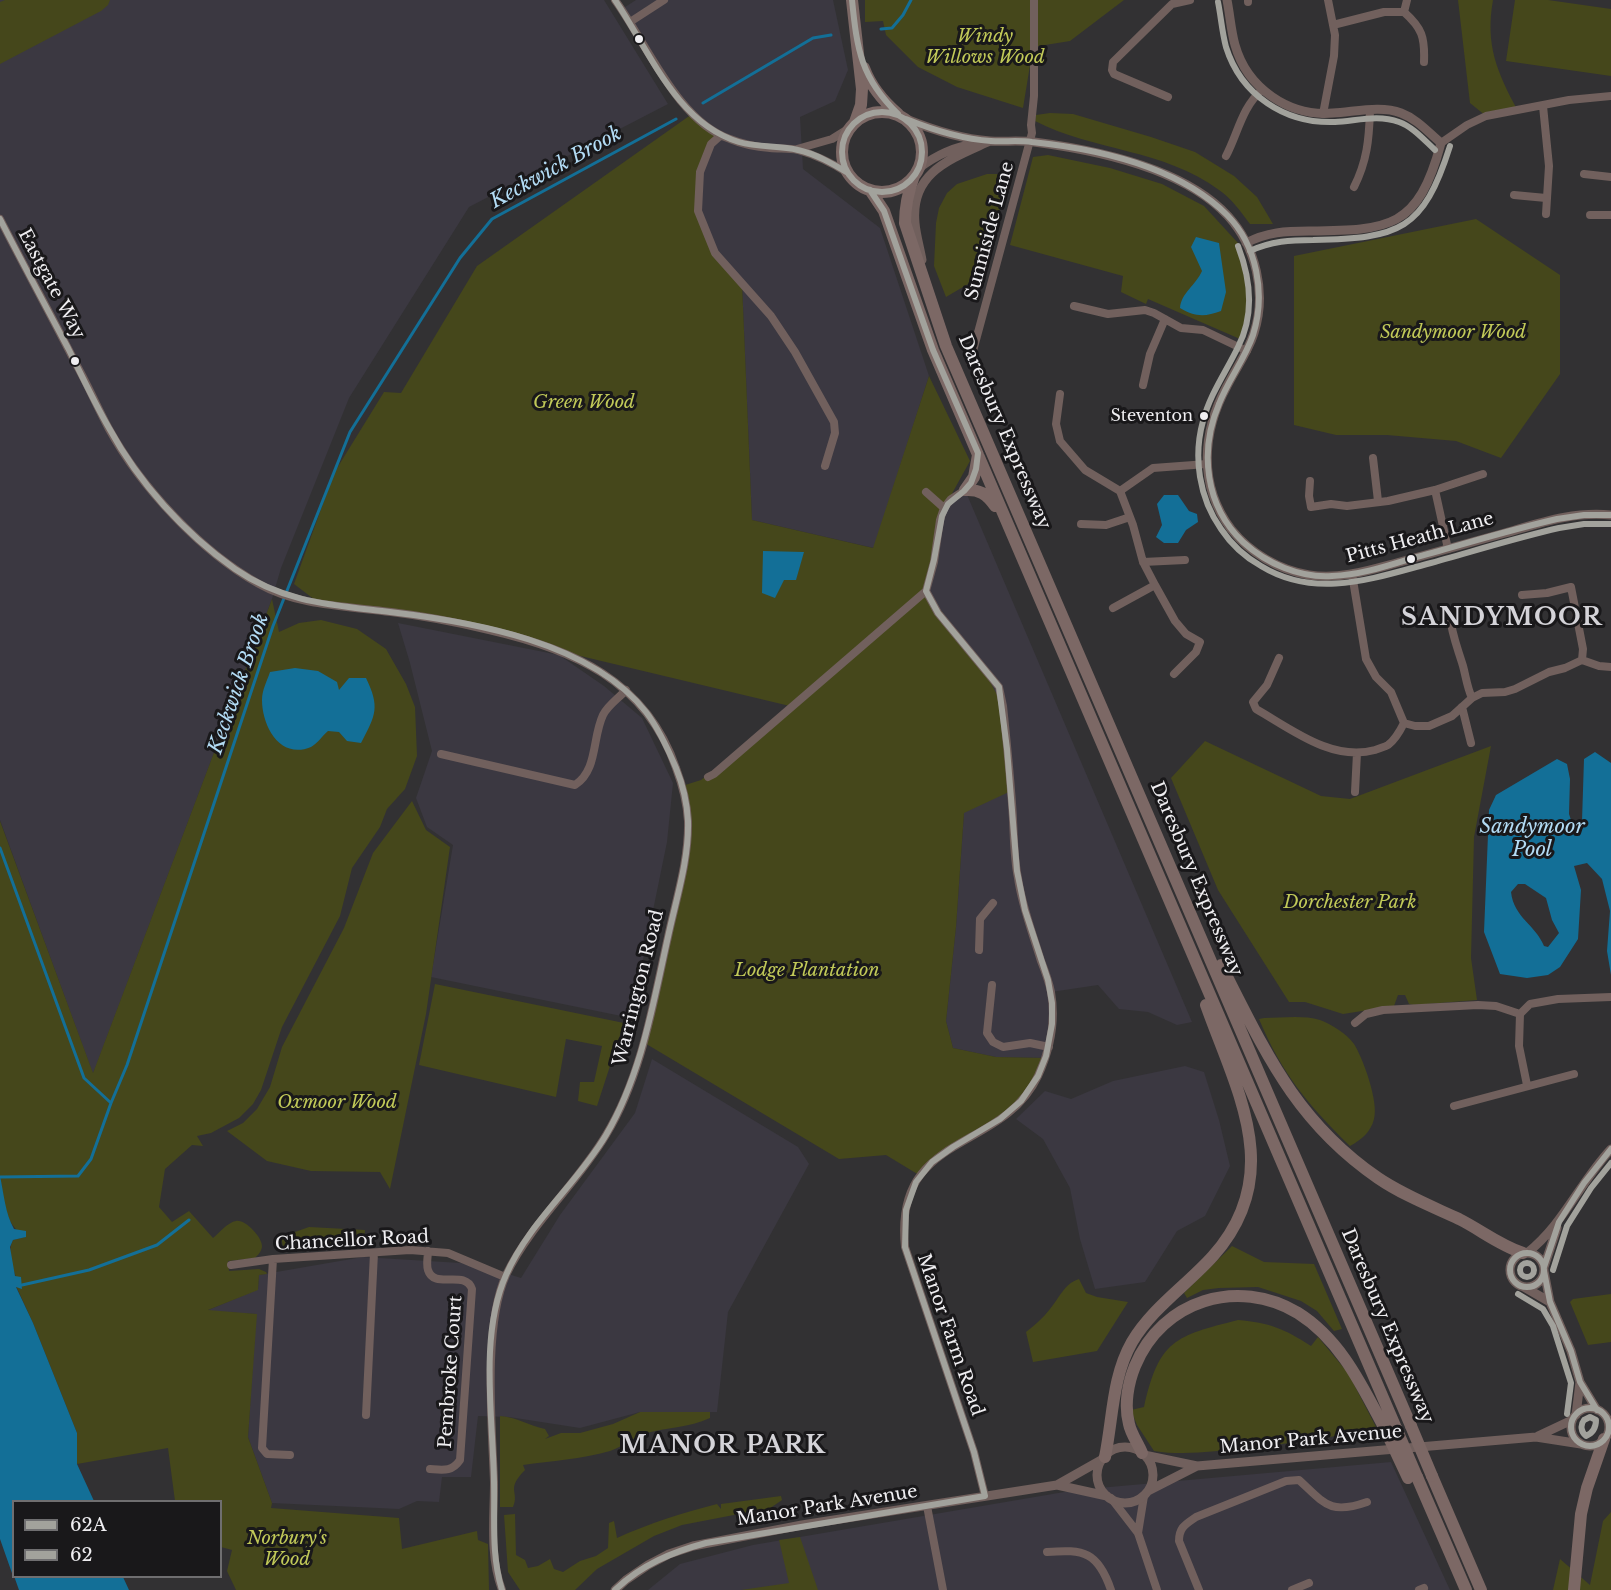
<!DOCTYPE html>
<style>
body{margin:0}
#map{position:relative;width:1611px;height:1590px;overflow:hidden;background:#323133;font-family:"Libre Baskerville",serif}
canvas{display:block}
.legend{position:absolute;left:12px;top:1500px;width:210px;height:78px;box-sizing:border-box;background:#19181a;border:2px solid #6f6e70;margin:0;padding:8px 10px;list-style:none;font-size:18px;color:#efeef1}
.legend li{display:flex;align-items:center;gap:12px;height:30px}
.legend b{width:30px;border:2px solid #6f6e70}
</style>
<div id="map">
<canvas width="1611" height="1590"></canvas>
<ul class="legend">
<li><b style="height:8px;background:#a2a29c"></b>62A</li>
<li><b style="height:8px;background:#a2a29c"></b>62</li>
</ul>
</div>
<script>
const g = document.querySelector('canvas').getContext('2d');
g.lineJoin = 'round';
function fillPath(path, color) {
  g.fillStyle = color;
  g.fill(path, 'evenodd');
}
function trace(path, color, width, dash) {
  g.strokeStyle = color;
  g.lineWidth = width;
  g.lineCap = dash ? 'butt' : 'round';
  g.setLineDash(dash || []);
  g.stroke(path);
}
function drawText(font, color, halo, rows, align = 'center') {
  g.font = font + ' "Libre Baskerville",serif';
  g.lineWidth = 6;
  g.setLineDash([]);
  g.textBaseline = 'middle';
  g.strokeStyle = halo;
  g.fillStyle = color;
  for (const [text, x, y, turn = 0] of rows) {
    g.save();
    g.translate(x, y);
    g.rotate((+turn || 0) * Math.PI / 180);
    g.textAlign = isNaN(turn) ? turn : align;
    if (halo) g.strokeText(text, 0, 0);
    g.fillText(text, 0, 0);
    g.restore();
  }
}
fillPath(new Path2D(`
 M0 0H604L668 104 469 207 349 398 281 568 272 599 93 1074 0 820Z
 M636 0H833L848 70 835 101 800 117 803 169 880 228 929 376 874 548 752 520 742 283 715 253 698 211 692 114 622 9Z
 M965 490 1192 1022 1177 1025 1148 1012 1119 1009 1098 985 1051 992 1046 1058 996 1057 953 1048 946 1021 956 927 964 813 926 591 944 508Z
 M398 623 559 655 604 686 642 718 673 783 667 842 631 1018 431 977 453 845 427 827 416 798 432 751 410 663Z
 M652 1059 798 1147 809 1164 728 1312 717 1412H640L580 1428 509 1417 478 1416 471 1477H442L439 1502 417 1501 399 1509 272 1503 248 1437 256 1314 206 1311 258 1289 259 1275 363 1257 477 1264 521 1278 560 1215 635 1113Z
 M1185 1066 1204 1072 1219 1120 1230 1166 1205 1216 1177 1231 1145 1282 1095 1289 1080 1239 1070 1188 1043 1139 1016 1119 1045 1091 1071 1099 1113 1081Z
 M1391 1462 1450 1590H648L680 1564 753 1545 1076 1490Z`), '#3b3841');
fillPath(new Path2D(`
 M5 0H110L108 5 101 11 0 64V2Z
 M865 0H1124L1070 41 1033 47 1023 108 957 87 918 67 886 35 883 21 865 22Z
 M1458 0H1493C1485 45 1497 72 1518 111L1486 116 1470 103Z
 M1515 0H1548L1611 9V76L1506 61Z
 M1050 113 1073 114 1151 137 1195 152 1234 176 1257 197 1273 224H1250C1241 212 1231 198 1219 190 1164 149 1093 151 1035 121L1036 115Z
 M692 114 720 136 711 144 700 172 698 211 715 253 742 283 752 520 873 548 929 376 970 461 944 508 926 591 978 659 1003 706 1011 791 964 813 956 927 946 1021 953 1048 996 1057 1046 1058 1017 1106 919 1175 886 1155 839 1159 643 1042 685 862 688 819 682 786 701 780 794 707 568 653 507 634 319 603 294 584 334 473 384 392 401 393 477 266Z
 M1048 155 1110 168 1162 184 1204 206 1238 243 1246 272 1250 291 1248 319 1240 339 1148 299 1146 304 1121 292 1123 276 1010 245 1033 157Z
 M987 174H1008L993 239 977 251 982 266 980 277 946 297 934 266 936 223 939 208 947 193 957 184Z
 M1476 219 1560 275V374L1501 458 1456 441 1387 435H1336L1294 425V256Z
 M272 599 279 632 299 623 321 620 357 629 386 649 406 684 415 707 417 756 405 789 387 809 380 827 352 868 340 916 282 1027 261 1090 253 1104 239 1118 211 1133 197 1136 203 1146 192 1145 165 1169 159 1207 172 1222 189 1211 213 1238C219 1233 228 1222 236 1221 245 1219 262 1237 262 1246 262 1251 258 1255 255 1258L228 1261 229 1271 259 1269 266 1272 267 1274 259 1275 258 1290 208 1310 257 1314 248 1437 272 1503 271 1508 399 1518 402 1549 477 1531 478 1540 488 1544 489 1590H236L227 1571 232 1550 221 1547 220 1502 175 1501 168 1448 77 1464V1433L33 1323 16 1286 22 1288C14 1275 6 1254 13 1240L25 1237C3 1222 4 1200 0 1176V821L93 1073Z
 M1205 741 1321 796 1350 799 1491 746 1474 837 1471 958 1477 1000 1414 1005 1409 1004 1405 995H1398L1394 1006 1343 1014 1305 1002H1289L1218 890 1171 778Z
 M412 801 426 830 450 847 426 1014 390 1189 380 1172 311 1171 267 1161 227 1131 243 1123 257 1109 270 1087 282 1047 344 928 373 853Z
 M435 984 624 1023 597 1106 578 1101 580 1082H594L602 1046 566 1039 556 1097 419 1065Z
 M1264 1018C1282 1018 1303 1015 1320 1020 1331 1024 1347 1034 1354 1044 1363 1058 1379 1102 1374 1119 1371 1132 1361 1140 1350 1146 1308 1105 1282 1074 1259 1019Z
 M309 1227 365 1230 364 1244 289 1251 283 1247 281 1237Z
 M1232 1246 1264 1262 1314 1264 1342 1329 1334 1331 1317 1311 1301 1301 1258 1287 1219 1288 1203 1290 1187 1298 1184 1293Z
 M1079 1279 1086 1293 1097 1297 1128 1302 1097 1351 1033 1362 1026 1332C1035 1325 1043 1318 1050 1309 1060 1297 1064 1284 1079 1279Z
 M1611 1294V1342L1588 1345 1570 1302 1573 1299Z
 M1238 1320C1270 1323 1283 1328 1311 1346L1318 1337 1348 1373 1376 1427C1334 1438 1291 1443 1247 1448 1216 1451 1185 1456 1154 1451L1137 1425 1131 1410 1144 1407C1159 1340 1175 1336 1238 1320Z
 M640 1412H710V1418C688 1428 669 1427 647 1433 633 1437 624 1446 610 1451 582 1459 551 1461 523 1465L525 1470C505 1490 520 1491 513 1507H500V1416C517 1417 529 1426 545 1429L549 1436 545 1439 561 1433H580L613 1424Z
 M781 1496 782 1500 766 1511 739 1514 682 1525 654 1536 597 1569 575 1590H520L508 1572 504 1515 515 1514 516 1555 525 1560 528 1568 538 1566 550 1559 554 1569 563 1572 580 1561 596 1556 608 1548 609 1523 614 1521 617 1538C650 1523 682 1513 717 1504L721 1509V1504Z
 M1611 1512V1590H1553L1560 1559 1590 1585 1603 1521Z
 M800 1537 818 1590H741L789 1583 779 1540Z`), '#45471b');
fillPath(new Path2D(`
 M1196 237 1219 243 1226 292 1221 311C1205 317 1195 317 1180 308 1181 293 1196 285 1202 271L1191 247Z
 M1164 495H1178L1189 511 1197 514 1198 522 1186 530 1178 543H1164L1156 537 1162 525 1157 504Z
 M763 551 804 552 796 580H784L775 598 762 593Z
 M295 668 318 671 337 682 339 690 349 678H366C380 707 376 715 361 743L347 741 339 732 328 731C323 735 317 744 311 747 280 760 262 726 262 700 262 690 267 681 270 672Z
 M1595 752 1611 763V975L1607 951 1610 911 1602 879 1587 863 1574 866 1581 890 1578 939 1560 967 1548 975 1527 978 1500 974 1484 932 1489 810 1496 795 1557 759 1567 764 1570 779 1569 814 1572 823 1580 829 1582 821 1584 759ZM1518 884H1525L1546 898 1552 920 1559 933 1548 947 1544 946C1535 924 1514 918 1511 892Z
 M0 1176C4 1194 5 1213 14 1229L26 1231V1237L13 1240 10 1247 15 1276 21 1277 22 1289 16 1287 33 1323 77 1433V1464L94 1501 14 1502 13 1576 0 1539Z
 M14 1576 123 1577 129 1590H19Z`), '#136f97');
trace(new Path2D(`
 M881 29 892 28 903 15 911 0
 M703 103 813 38 831 35
 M0 848 84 1078 111 1103
 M0 1177 78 1176 91 1159 111 1103 127 1065 273 626 350 432 460 258 492 219 676 119
 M22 1285 89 1270 157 1245 189 1220`), '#136f97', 3);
trace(new Path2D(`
 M615 0C646 42 678 122 730 139 742 144 757 147 770 148 779 149 789 148 798 150 816 155 832 163 848 173
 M1248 0V2
 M1407 0 1404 12C1422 28 1425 37 1424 62
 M630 22 664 0
 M1333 25 1384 12H1404
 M1168 97 1114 74 1112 70 1113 62 1172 4 1190 0
 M1543 106 1549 166 1546 214
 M1323 114 1334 56 1335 35 1328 0
 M720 136 711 144 700 172 698 211 715 253 771 316 795 352 834 422 835 433 825 466
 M1441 143 1467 125 1486 116 1569 100 1611 96
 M797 149 832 139 848 129
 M1226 156C1238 133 1242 107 1262 90
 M1584 174 1611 177
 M1354 187C1367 161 1369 140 1370 111
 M1514 195 1546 198
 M1590 215H1611
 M0 219C25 268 51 315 76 364 88 385 97 407 109 429 141 487 200 551 259 584 298 606 346 606 391 612 424 616 456 622 489 630 572 649 646 680 676 768 682 784 687 803 688 821 689 860 676 899 668 937 653 1003 642 1076 606 1135 577 1184 531 1223 506 1275 483 1326 492 1425 494 1482 494 1518 489 1556 502 1590
 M1074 306 1108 314 1145 310 1154 313 1181 328 1203 330 1247 351
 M970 362 1032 133 1031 125 1034 96V0
 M1143 385 1150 354 1165 319
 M1060 394 1056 424 1060 441 1085 470 1120 491
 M1373 458 1378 501
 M1310 481 1309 496 1311 507 1331 504 1347 506 1388 501 1435 490 1483 474
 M1435 490 1448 549
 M926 492 944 508
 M1081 524 1106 525 1130 517
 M1143 562 1185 560
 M926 591 938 613 999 687 1003 706C1007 744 1011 782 1013 819 1014 839 1014 859 1018 878 1022 907 1033 934 1041 961 1045 971 1049 982 1051 992 1056 1020 1050 1050 1038 1076 1001 1154 893 1131 905 1247L974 1452 985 1496
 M1522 595 1547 593 1571 587 1583 649 1582 660
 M1113 608 1155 585
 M1450 615C1451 633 1458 649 1463 666 1466 677 1467 687 1472 698
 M1279 658 1267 685 1253 702 1256 709C1291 729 1332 762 1375 750 1379 748 1385 747 1388 745 1395 740 1400 731 1404 723L1391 692 1376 677 1366 659 1352 574
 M1174 674 1196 652 1200 642 1186 634 1175 621 1155 585 1143 562 1133 525 1120 491 1153 468 1207 464
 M1462 707 1471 743
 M1404 723 1415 726H1429L1452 716 1472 698 1482 693 1505 692 1515 689 1549 672 1565 668 1582 660 1599 666 1611 667
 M441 754 575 785C598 770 592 738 603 715 608 705 619 698 626 690
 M708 777 714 774 926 591 934 562 940 520 944 508 951 499 965 490
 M1355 792 1357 753
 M979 950 980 919 993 903
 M992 985 987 1033 993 1042 1003 1047 1030 1043 1049 1047
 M1520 1014 1519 1046 1527 1085
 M1355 1023 1366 1014 1383 1010 1478 1005 1496 1006 1520 1014 1530 1004 1558 999 1611 997
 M1454 1106 1574 1074
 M428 1251C428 1256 426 1264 428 1270 434 1290 465 1269 472 1289L460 1460C452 1472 443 1470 430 1469
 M273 1259 262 1448 267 1454 290 1455
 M231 1265 273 1259 410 1250 448 1253 505 1277
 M366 1415 374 1253
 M1111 1498 1138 1533 1157 1590
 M927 1506 943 1590
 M1138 1533 1144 1496
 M1047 1552C1084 1549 1098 1552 1111 1590
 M1199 1590 1179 1541C1179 1527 1186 1524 1196 1517L1286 1481 1299 1480C1325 1504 1330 1515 1367 1502
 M1292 1590 1309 1583
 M1419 1590 1424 1588`), '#71605d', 8);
trace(new Path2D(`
 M1227 0C1230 15 1231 31 1235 45 1247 88 1289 117 1333 113 1354 112 1381 105 1401 113 1417 119 1428 132 1441 143 1418 229 1390 230 1309 231 1286 231 1267 232 1246 243
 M906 119C933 130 961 139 990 141 1005 142 1019 140 1034 142 1096 150 1184 168 1228 216 1256 247 1267 293 1254 333 1248 352 1236 368 1227 386 1202 432 1198 485 1231 529 1250 553 1279 570 1309 575 1340 580 1370 570 1400 562 1435 552 1470 543 1505 533 1540 523 1574 511 1611 515
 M919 168C937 155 953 147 976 144
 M922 260C920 248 916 235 915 223 910 172 951 159 990 141
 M1527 1253C1563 1225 1580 1182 1611 1149
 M1510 1270a17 17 0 1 1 34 0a17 17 0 1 1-34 0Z
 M1544 1267 1557 1228
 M1544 1271 1550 1302 1571 1351 1580 1382 1597 1410
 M1524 1287 1550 1302
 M1571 1427a19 19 0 1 1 38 0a19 19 0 1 1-38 0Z
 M1576 1415 1580 1382
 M1538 1436 1572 1420
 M1097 1475a28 28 0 1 1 56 0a28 28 0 1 1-56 0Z
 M1144 1455 1197 1466 1536 1437 1581 1444
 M1057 1485 1107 1496
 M1148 1491 1197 1466
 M615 1590 626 1580 648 1565 669 1554 693 1546 802 1525 1057 1485 1103 1459`), '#71605d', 9);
trace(new Path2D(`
 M852 0 862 89 861 105 855 122
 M864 68C871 87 883 101 898 114
 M842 152a40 40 0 1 1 80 0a40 40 0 1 1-80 0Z
 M914 176C908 192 905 206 905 223L946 346 1411 1426
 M870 190 884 211 933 350 1396 1428
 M965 490C979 489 987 494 995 506
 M965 490 974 477 978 455
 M1221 965C1265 1051 1295 1121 1378 1178 1403 1195 1431 1206 1459 1219 1481 1230 1499 1245 1523 1253
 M1142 1453C1138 1443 1131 1434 1129 1424 1124 1405 1128 1383 1135 1366 1162 1300 1238 1277 1298 1313 1341 1340 1362 1386 1385 1429
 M1105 1457C1113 1418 1112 1377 1132 1342 1152 1308 1187 1285 1213 1256 1286 1174 1237 1092 1206 1005
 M1432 1476 1481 1590
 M1417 1477 1466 1590
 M1574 1590 1581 1514 1587 1488 1604 1439`), '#7c6865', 12);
trace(new Path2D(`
 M1411 1426 1432 1476
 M1396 1428 1417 1477
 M1385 1429 1408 1478`), '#7c6865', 12);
trace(new Path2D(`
 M615 0C649 50 676 123 739 142 759 148 779 145 798 150 816 154 833 164 848 173
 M852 0C857 50 861 78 898 114
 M842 152a40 40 0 1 1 80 0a40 40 0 1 1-80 0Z
 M906 119C933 130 961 139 991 141 1004 142 1018 140 1032 142 1099 149 1178 166 1227 215 1257 245 1266 294 1253 335 1245 359 1228 380 1219 404 1199 451 1205 506 1243 542 1267 564 1300 578 1332 576 1360 575 1387 566 1413 558 1461 545 1509 530 1557 519L1584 515H1611
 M0 219C22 262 45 305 68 348 81 374 94 402 109 428 139 483 184 533 235 569 284 603 333 605 390 612 474 622 591 642 646 712 659 729 668 749 676 768 683 785 687 803 688 821 689 857 678 893 670 928 654 998 643 1072 606 1135 577 1184 529 1222 506 1275 479 1336 493 1417 494 1482 495 1519 491 1554 502 1590
 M1510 1270a17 17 0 1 1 34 0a17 17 0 1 1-34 0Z
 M1544 1267 1559 1222 1584 1183 1611 1149
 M1544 1271 1550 1302 1571 1351 1580 1382 1597 1410
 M1571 1427a19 19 0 1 1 38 0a19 19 0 1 1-38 0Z
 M615 1590C641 1565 672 1552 706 1543L985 1496 974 1452 905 1247 906 1210 916 1182 932 1162 953 1147 1000 1119 1021 1101 1038 1076 1046 1056 1052 1024V1003L1048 980 1025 910 1017 871 1007 749 999 687 938 613 926 591 934 560 942 516 948 504 964 491 971 483 976 469 978 453 933 350 884 211 870 190`), '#a2a29c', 6);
trace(new Path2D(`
 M1218 2C1221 17 1222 32 1226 47 1241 95 1285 124 1335 122 1356 121 1378 114 1399 122 1413 127 1424 140 1435 150
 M1238 246C1251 280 1255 314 1238 347 1226 372 1210 394 1203 421 1193 457 1199 498 1221 529 1231 544 1245 557 1261 566 1315 599 1371 579 1427 564 1471 552 1515 538 1559 528L1584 524H1610
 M1250 251C1271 241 1291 240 1313 240 1400 238 1423 231 1450 146
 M1520 1270a7 7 0 1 1 14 0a7 7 0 1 1-14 0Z
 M1553 1270 1567 1226 1591 1188 1611 1163
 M1518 1294 1543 1309 1553 1326 1571 1383 1567 1414
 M1590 1417 1596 1420C1596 1427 1593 1433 1586 1436 1581 1432 1580 1425 1584 1420Z`), '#a2a29c', 6);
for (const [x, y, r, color] of [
 [639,39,5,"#efeef1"],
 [75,361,5,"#efeef1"],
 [1204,416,5,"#efeef1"],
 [1411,559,5,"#efeef1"]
]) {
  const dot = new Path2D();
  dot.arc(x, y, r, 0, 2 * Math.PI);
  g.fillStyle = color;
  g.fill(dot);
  trace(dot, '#19181a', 2);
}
drawText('16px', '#efeef1', '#19181a', [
 ["Steventon",1193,416]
], 'right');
drawText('italic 18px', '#c1c958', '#19181a', [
 ["Windy",985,37],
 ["Willows Wood",985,58],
 ["Sandymoor Wood",1453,333],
 ["Green Wood",584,403],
 ["Dorchester Park",1350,903],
 ["Lodge Plantation",807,971],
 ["Oxmoor Wood",337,1103],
 ["Norbury's",287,1539],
 ["Wood",287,1560]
]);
drawText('18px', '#efeef1', '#19181a', [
 ["Sunniside Lane",990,231,-75],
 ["Eastgate Way",51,284,62],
 ["Daresbury Expressway",1004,432,67],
 ["Pitts Heath Lane",1420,538,-15],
 ["Daresbury Expressway",1196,879,67],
 ["Warrington Road",639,988,-76],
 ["Chancellor Road",352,1241,-3],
 ["Daresbury Expressway",1387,1326,67],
 ["Manor Farm Road",950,1335,71],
 ["Pembroke Court",451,1372,-86],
 ["Manor Park Avenue",1311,1440,-5],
 ["Manor Park Avenue",827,1506,-9]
]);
drawText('italic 20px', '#b2dbf4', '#19181a', [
 ["Keckwick Brook",556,168,-29],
 ["Keckwick Brook",239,684,-71],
 ["Sandymoor",1532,827],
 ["Pool",1532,850]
]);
g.letterSpacing = '1.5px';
drawText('bold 24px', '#d4d3d8', '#19181a', [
 ["SANDYMOOR",1502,618],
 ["MANOR PARK",723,1446]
]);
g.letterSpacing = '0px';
</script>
